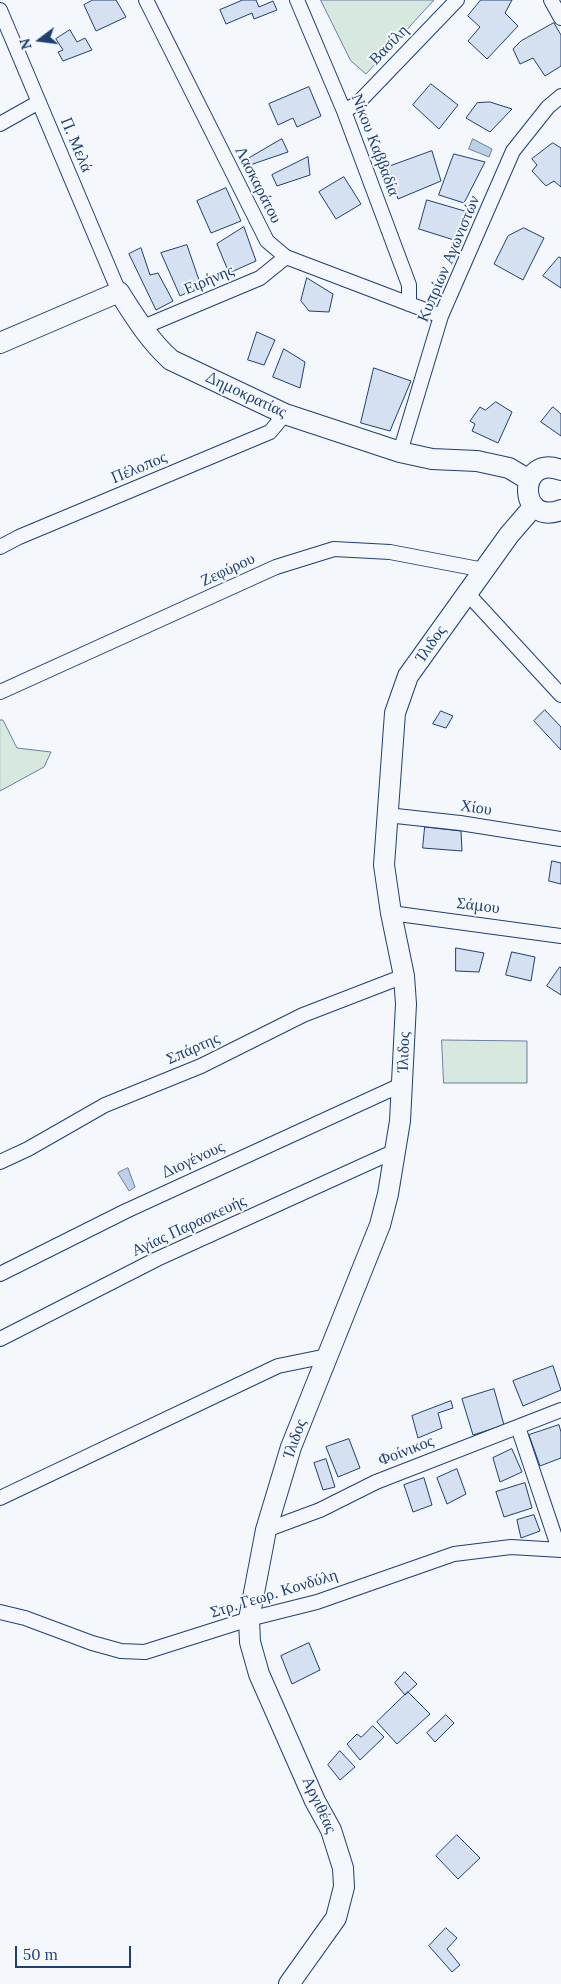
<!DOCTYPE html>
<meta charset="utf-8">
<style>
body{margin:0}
#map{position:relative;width:561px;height:1984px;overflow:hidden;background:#f4f7fb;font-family:Lora,serif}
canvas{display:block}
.north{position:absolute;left:15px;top:15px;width:50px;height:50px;-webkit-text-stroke:4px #f4f7fb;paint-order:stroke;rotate:255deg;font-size:14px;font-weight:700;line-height:20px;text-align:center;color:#1d3f73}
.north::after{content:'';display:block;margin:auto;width:18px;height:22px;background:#1d3f73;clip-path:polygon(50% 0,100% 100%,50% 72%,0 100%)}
.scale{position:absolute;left:15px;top:1946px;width:116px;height:22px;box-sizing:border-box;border:2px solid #1d3f73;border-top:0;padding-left:6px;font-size:15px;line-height:18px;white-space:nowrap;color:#1d3f73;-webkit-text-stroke:4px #f4f7fb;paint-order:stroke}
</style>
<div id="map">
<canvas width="561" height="1984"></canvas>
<div class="north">N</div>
<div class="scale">50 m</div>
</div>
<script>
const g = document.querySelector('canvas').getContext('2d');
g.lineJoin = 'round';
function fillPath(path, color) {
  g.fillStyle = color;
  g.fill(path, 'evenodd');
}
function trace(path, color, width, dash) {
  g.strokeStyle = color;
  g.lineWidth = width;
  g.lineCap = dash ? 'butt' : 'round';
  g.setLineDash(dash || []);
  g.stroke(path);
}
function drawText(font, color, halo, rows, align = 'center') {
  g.font = font + ' Lora,serif';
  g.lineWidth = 4;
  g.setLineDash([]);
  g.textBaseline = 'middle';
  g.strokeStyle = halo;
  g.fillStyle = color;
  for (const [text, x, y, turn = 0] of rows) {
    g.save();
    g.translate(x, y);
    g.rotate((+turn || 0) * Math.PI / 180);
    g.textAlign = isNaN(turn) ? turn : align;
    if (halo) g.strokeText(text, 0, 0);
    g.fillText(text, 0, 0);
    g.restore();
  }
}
const green = new Path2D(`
 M321 0H434L366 74 351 61Z
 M0 720H3L17 748 51 752 44 767 0 791Z
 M442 1040 527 1041V1083H444Z`);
fillPath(green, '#d7e8df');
trace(green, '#687fa3', 1);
const water = new Path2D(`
 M473 139 492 149 489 157 469 149Z
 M128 1168 135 1187 129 1191 118 1173Z`);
fillPath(water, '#bed0e5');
trace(water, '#687fa3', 1);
const building = new Path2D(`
 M93 0H116L126 17 96 31 84 5Z
 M243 0H256L259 7 273 1 277 10 254 19 252 13 226 24 220 10Z
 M481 0H512L505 13 518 26 487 59 468 41 480 27 468 16Z
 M554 23 561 35V66L545 76 533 58 520 64 513 49 521 41Z
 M70 30 77 42 85 38 92 50 63 61 58 52 63 50 56 39Z
 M431 84 458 105 439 129 413 105Z
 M309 87 321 116 297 127 293 118 278 125 269 104Z
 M490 102 512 109 490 132 466 118 477 103Z
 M282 139 288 152 250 165 246 160Z
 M553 143 561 148V187L554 181 546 186 532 171 537 165 532 159Z
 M432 151 441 181 398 199 388 167Z
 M454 154 485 162 464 203 439 195Z
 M308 157 310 175 277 186 272 175Z
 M344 177 361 204 336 219 319 192Z
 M226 188 241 221 211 233 197 201Z
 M427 200 468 212 454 240 419 229Z
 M244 227 256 261 229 273 217 244Z
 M524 228 544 238 523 280 494 264 508 236Z
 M187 245 201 286 180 296 161 253Z
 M141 248 150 275 158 273 173 301 156 310 129 254Z
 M559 257 561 258V288L543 276Z
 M307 278 333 294 329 312 309 311 301 301Z
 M257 332 275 340 264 365 248 360Z
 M284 349 305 362 300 388 273 377Z
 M374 368 411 381 390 431 361 423Z
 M496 402 512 412 498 443 472 431 475 424 470 421 480 407 485 410Z
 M553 407 561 414V436L541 422Z
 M545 710 561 727V750L534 721Z
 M441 711 453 716 446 728 433 724Z
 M425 827 461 831 462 851 423 848Z
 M552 861 561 863V884L549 881Z
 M456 948 484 953 479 972 456 971Z
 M512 952 535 957 531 981 506 975Z
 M560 967 561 968V995L547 986Z
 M553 1366 561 1390 523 1406 513 1381Z
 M494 1389 504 1425 473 1435 462 1399Z
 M451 1401 453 1408 438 1413 442 1428 418 1438 412 1416Z
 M559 1425 561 1432V1458L540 1466 529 1435Z
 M349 1439 360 1468 338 1477 326 1447Z
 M512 1449 522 1472 500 1482 493 1458Z
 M326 1459 335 1487 323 1490 314 1463Z
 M457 1469 466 1494 447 1504 437 1478Z
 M424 1478 432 1505 413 1512 404 1485Z
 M525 1483 532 1508 504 1517 496 1492Z
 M534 1515 540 1531 521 1538 517 1520Z
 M309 1643 320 1670 292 1684 281 1656Z
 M405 1672 417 1684 405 1695 395 1683Z
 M408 1692 430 1714 397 1744 377 1722Z
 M446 1715 454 1723 435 1742 427 1733Z
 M373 1726 384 1737 360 1760 347 1744 357 1734 361 1737Z
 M340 1751 355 1767 340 1780 328 1765Z
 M457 1835 480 1858 458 1879 436 1856Z
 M446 1928 457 1938 447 1949 460 1965 452 1972 429 1946Z`);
fillPath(building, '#d5e0f0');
trace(building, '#1d3f73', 1);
const street = new Path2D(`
 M146 0 267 241 286 257 441 316
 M297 0 344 111 409 285V304
 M551 0 561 18
 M0 10 119 292
 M344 111 358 103 457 0
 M0 124 39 102
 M141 328 260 278 286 257
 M400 452 441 316 513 151 548 107 561 96
 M0 547 19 537 270 432 285 414
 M467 593 561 695
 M0 692 276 567 334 549 390 552 484 570
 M387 815 460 823 561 839
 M391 913 561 936
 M0 1162 28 1149 105 1105 201 1066 303 1015 404 976
 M0 1274 126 1211 403 1084
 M0 1339 157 1259 395 1151
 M518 1427 559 1549
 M0 1498 278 1366 327 1356
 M266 1530 320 1510 376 1482 561 1410
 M0 1612 25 1618 92 1643 121 1651 145 1652 249 1619 317 1602 454 1554 511 1547 561 1550`);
const secondary = new Path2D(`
 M0 343 119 292C135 317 149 340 171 360L285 414 400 452 432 459 477 461 509 468 529 480
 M561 470C517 453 517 527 561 510
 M289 1984 336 1918 344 1887 343 1868 331 1830 315 1801 259 1674 250 1642 249 1619 266 1530 291 1447 380 1225 388 1194 400 1121 406 1004 404 976 391 913 384 865 395 713 408 676 509 535 534 506`);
trace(street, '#1d3f73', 16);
trace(secondary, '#1d3f73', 22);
trace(street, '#f4f7fb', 14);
trace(secondary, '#f4f7fb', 20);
drawText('16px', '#1d3f73', '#f4f7fb', [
 ["Βασίλη",389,45,-46],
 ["Π. Μελά",76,145,67],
 ["Νίκου Καββαδία",375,145,69],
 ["Λασκαράτου",258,185,63],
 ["Κυπρίων Αγωνιστών",449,259,-67],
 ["Ειρήνης",209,280,-23],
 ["Δημοκρατίας",246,395,25],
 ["Πέλοπος",139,468,-23],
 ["Ζεφύρου",228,570,-25],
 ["Ίλιδος",431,644,-55],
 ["Χίου",476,808,8],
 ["Σάμου",478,906,7],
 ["Σπάρτης",193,1049,-24],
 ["Ίλιδος",404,1052,-88],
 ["Διογένους",193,1160,-25],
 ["Αγίας Παρασκευής",189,1226,-25],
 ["Ίλιδος",295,1439,-70],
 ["Φοίνικος",406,1451,-21],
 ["Στρ. Γεωρ. Κονδύλη",274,1594,-17],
 ["Αργιθέας",319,1805,65]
]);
</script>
